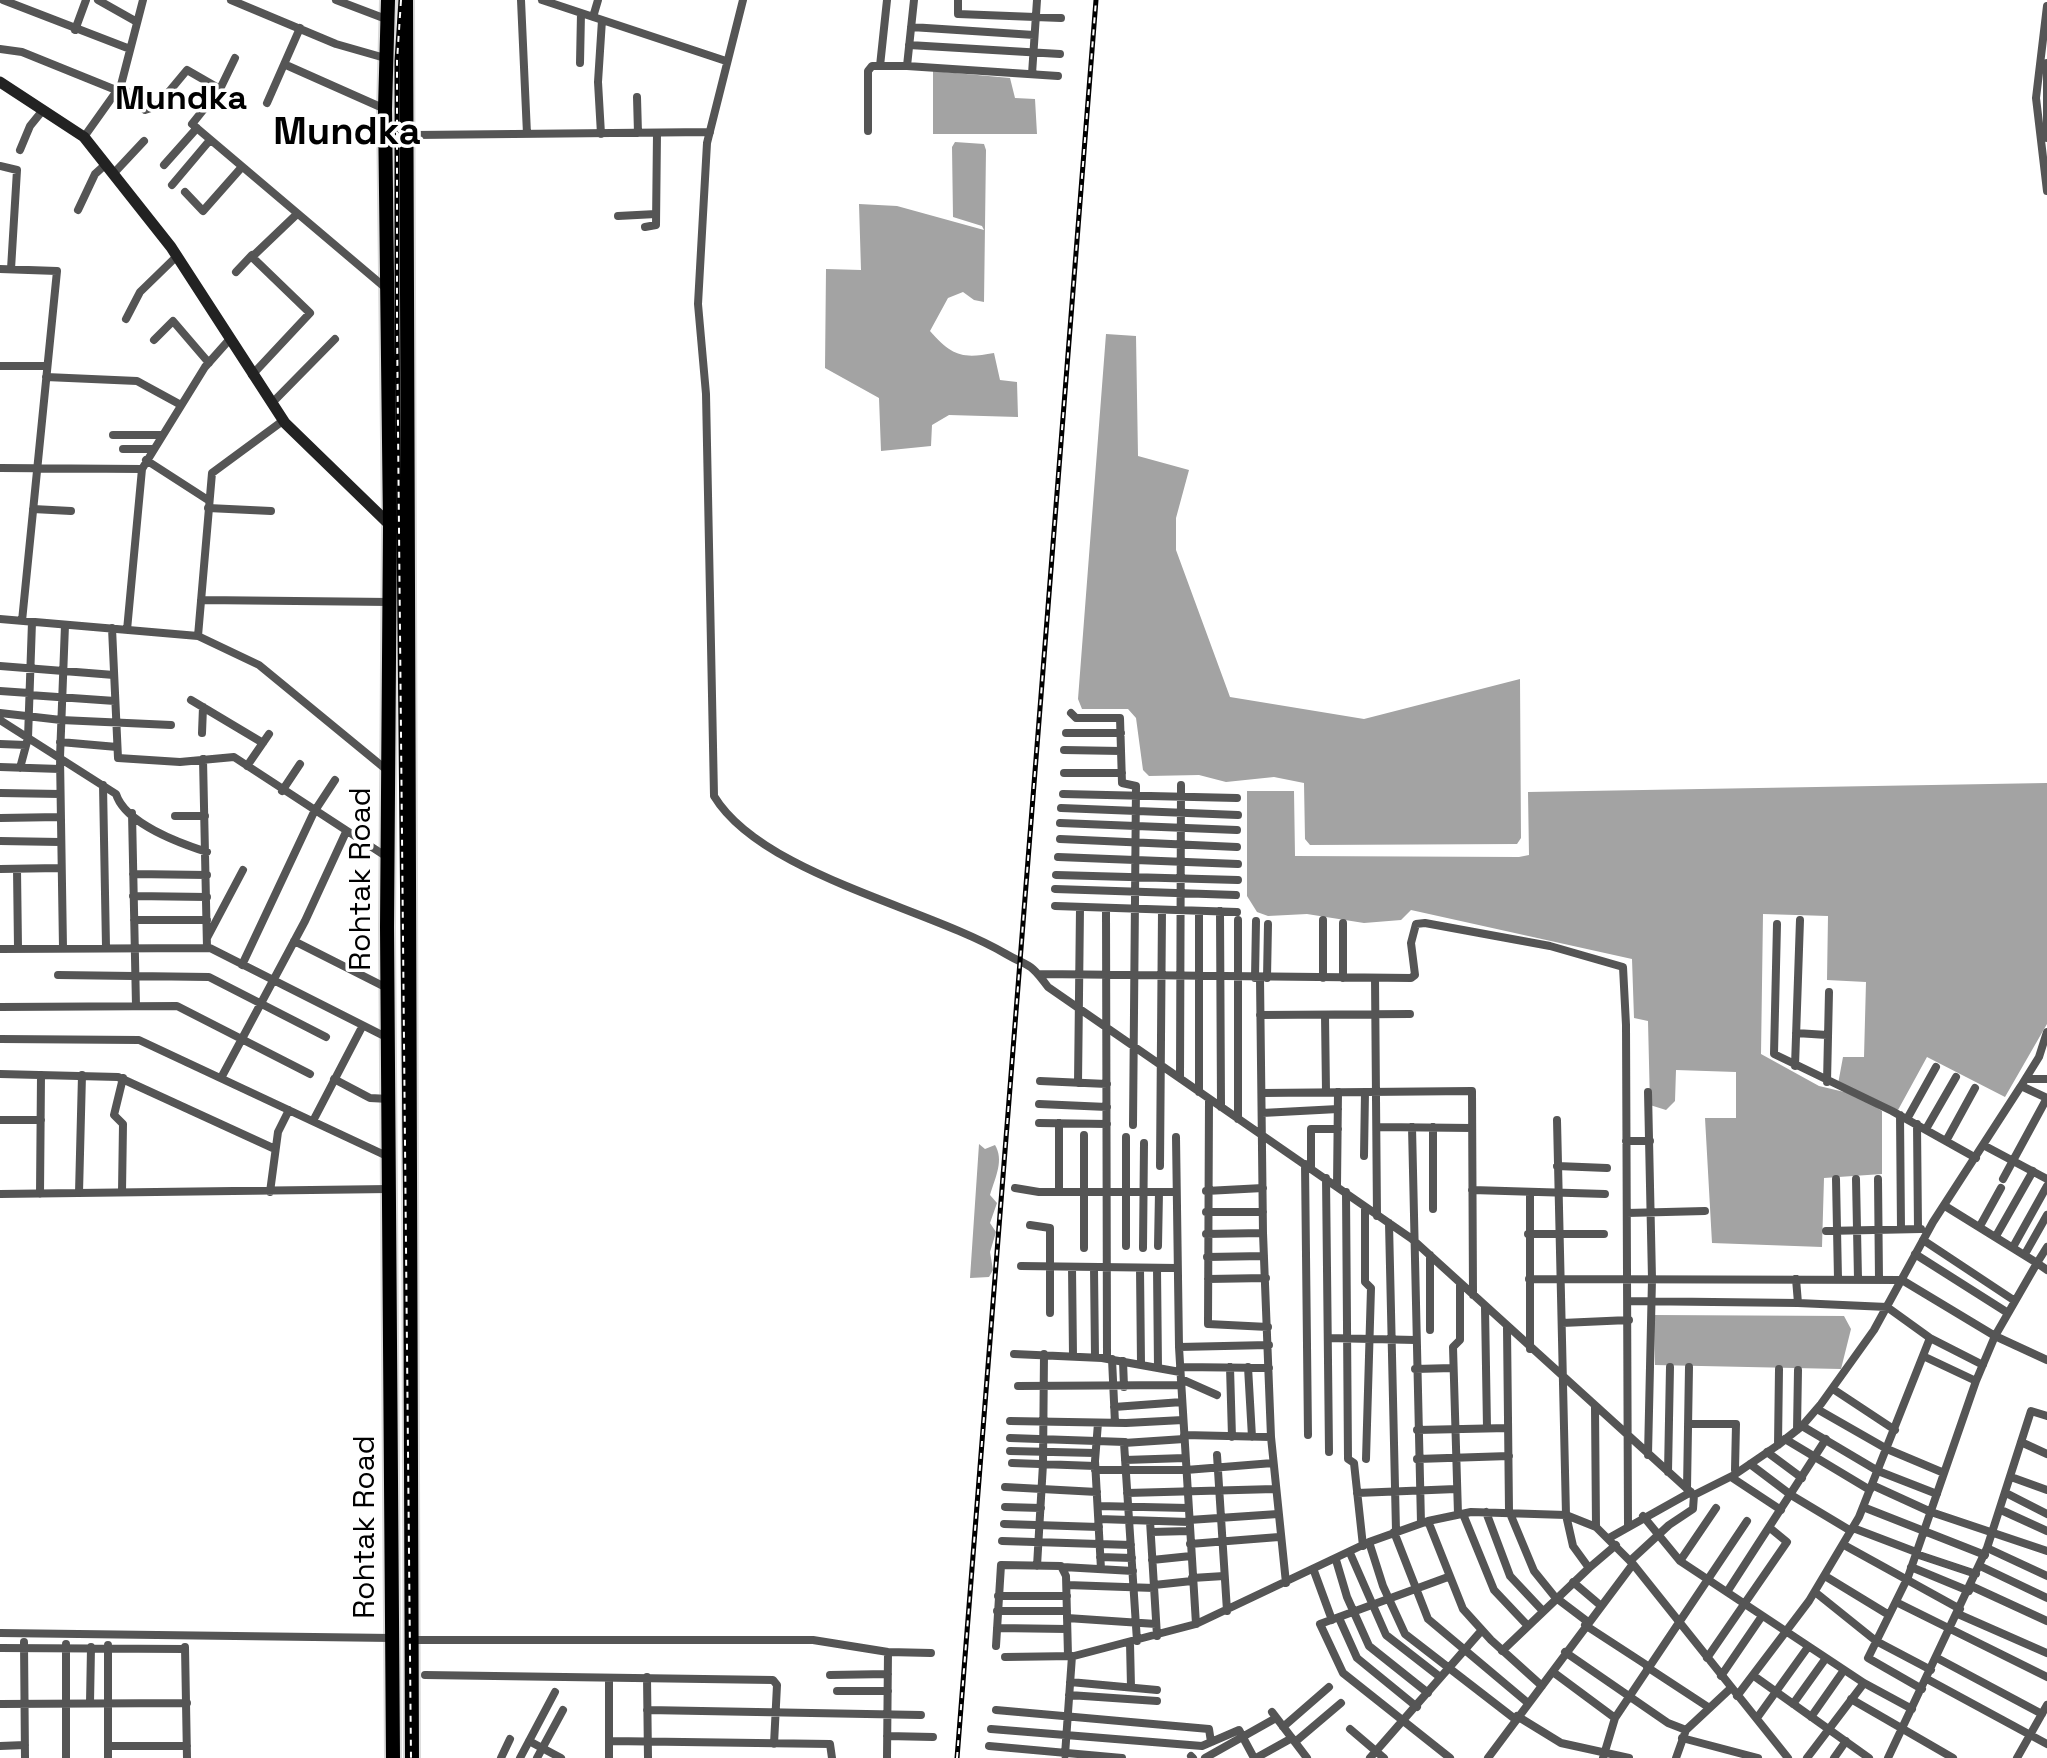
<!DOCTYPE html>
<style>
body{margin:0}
canvas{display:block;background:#fff}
</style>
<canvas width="2047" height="1758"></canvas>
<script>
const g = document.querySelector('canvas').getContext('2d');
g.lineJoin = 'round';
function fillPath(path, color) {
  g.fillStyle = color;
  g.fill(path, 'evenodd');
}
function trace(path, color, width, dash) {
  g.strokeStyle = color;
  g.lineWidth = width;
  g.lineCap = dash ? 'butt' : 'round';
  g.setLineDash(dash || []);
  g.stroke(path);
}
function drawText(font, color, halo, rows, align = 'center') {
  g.font = font + ' "Space Grotesk",sans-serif';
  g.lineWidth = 7;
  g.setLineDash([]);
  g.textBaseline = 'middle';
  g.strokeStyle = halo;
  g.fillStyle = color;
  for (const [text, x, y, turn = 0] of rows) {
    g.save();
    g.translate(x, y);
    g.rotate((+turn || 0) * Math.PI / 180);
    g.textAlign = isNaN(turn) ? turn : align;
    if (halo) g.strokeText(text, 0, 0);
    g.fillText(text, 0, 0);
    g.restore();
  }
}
fillPath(new Path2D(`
 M933 71 1010 78 1015 98 1035 99 1037 134H933Z
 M955 142 984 144 986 150 984 302 974 300 963 292 948 298 930 331C952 356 962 359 994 353L1000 380 1017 382 1018 417 949 415 932 425 931 446 881 451 879 398 825 368 826 269 861 270 859 204 897 206 984 230 982 226 953 217 952 147Z
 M1106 334 1136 336 1138 456 1189 470 1176 518V550L1230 697 1364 719 1520 679 1521 838 1517 844 1310 845 1305 839 1304 783 1274 777 1226 782 1199 775 1149 776 1143 770 1136 718 1128 709H1082L1078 699Z
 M2047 783V1024L2005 1097 1927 1057 1898 1110 1838 1084 1843 1057H1864L1866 982 1827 980 1828 916 1763 914 1761 1054 1819 1086 1857 1095 1882 1111V1174L1824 1178 1822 1247 1712 1243 1705 1118H1736V1072L1676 1070 1675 1101 1666 1110 1650 1105 1648 1021 1634 1018 1632 959 1411 910 1401 920 1364 923 1307 914 1268 916 1257 912 1247 896V791H1294L1295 856 1519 857 1529 855 1528 792Z
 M979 1144 985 1149 995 1145C1004 1160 996 1176 990 1195L997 1203 990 1223 996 1232 990 1252 993 1270 989 1277 970 1278Z
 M1654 1315 1844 1316 1851 1329 1841 1369 1655 1365Z`), '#a3a3a3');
const highway = new Path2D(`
 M388 0 385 109 390 525 387 927 393 1758
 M406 0 412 1758`);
trace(highway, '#dbdbdb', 18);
trace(new Path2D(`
 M3 0 130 49
 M98 0 137 22
 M231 0 336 44 385 58
 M336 0 386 19
 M521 0 527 134
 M542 0 726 61
 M743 0 707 143 698 304 706 394 714 796C761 874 926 907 1006 954 1030 968 1029 961 1048 987L1412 1239 1694 1495 1734 1475 1778 1445 1802 1426 1821 1404 1874 1330 1933 1222 2021 1086 2047 1098 2003 1179
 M958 0V14L1061 18
 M2047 6 2036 98 2047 191
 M593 17 598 0
 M911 27 1034 35
 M75 30 86 0
 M909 45 1060 54
 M0 49 22 52 116 90
 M235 58 220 89 192 124 388 290
 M580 63 581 13
 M2047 63V138
 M286 65 385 109
 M880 66 887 0
 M907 66 1058 76
 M1032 74 1037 0
 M121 85 145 110 157 106 187 70 220 89
 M637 97 638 133
 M267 103 300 28
 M868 131V71L872 66H907L914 0
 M601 134 598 82 602 20
 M415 135 710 132
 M84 137 121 85 143 0
 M20 150 30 126 43 110
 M164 165 197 128
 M0 166 17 170 11 269
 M114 173 144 141
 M172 185 210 140
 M185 192 203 211 241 168
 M78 210 95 174 106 164
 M618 216 656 214
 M645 227 656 225 657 133
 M0 269 57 271 22 621
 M236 272 252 255
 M126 319 140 292 177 256
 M154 340 173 321 209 363
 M0 366H47
 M252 375 310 313 252 257 297 214
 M46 377 137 381 181 405
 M272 403 335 339
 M113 435H162
 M123 449H153
 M146 460 208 500
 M0 468 142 469
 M208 508 271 511
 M33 509 71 511
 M201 600 390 602
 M0 619 198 636 259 665 388 771
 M112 628 118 758 180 762 234 757 387 857
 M127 630 142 469 205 367 229 340
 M198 636 212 473 284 420
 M0 666 114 675
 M0 691 29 693
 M29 695 115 701
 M191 700 263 743
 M0 713 61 720 171 725
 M1071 713 1076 718H1120L1122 783 1136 786 1133 1125
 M0 720 116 794C125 823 179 843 207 852
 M202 733 203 707
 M1066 733H1121
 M60 742 117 747
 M0 744 26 745
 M1064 750 1121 751
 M203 759 207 948
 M247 766 269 734
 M0 767 60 769
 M20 768 28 738 32 622
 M1064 773H1122
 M103 785 106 947
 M282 791 300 764
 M0 793 60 794
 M1063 794 1237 798
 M1061 808 1238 815
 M132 813 136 1006
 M175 816H205
 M0 818 60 817
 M1060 823 1237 830
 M1060 839 1237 847
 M0 841 60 842
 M1058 857 1238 864
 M0 869 60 868
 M17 869 18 948
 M133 874 207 875
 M1056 875 1238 880
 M1055 889 1236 895
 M133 896 207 897
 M1055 906 1237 912
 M1106 908 1107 1358
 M1199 911V1092
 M1220 911 1221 1107
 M134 920H207
 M1238 920V1119
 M1323 920V978
 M1343 923V978
 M1777 924 1774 1054 1892 1111 1976 1158
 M207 938 243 870
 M294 941 387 988
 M63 948 60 757 65 625
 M0 949 210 948 388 1038
 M242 965 314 812 335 780
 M1039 974 1411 978 1415 975 1411 943 1416 924 1425 923 1550 946 1623 967 1626 1025 1628 1525
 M58 975 209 977 326 1037
 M1255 978 1256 921
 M1260 978 1263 1233 1271 1437 1286 1583
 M1267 978 1268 924
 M1375 978 1377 1216
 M0 1007 177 1006 310 1074
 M1260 1015 1410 1014
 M1325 1015 1326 1092
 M1796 1033 1827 1035
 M0 1039 139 1040 389 1157
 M1795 1066 1800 920
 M0 1074 118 1077 275 1149
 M221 1078 305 921 346 832
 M1180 1078 1181 785
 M334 1079 370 1098 389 1099
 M2027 1079H2047
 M1040 1081 1107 1084
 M1827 1082 1829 992
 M1078 1083 1080 908
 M2021 1086 2039 1057 2047 1032
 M1262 1093 1472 1091 1473 1295
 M1209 1099 1208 1324 1268 1327
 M1039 1104 1107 1107
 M1262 1113 1338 1109
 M1900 1115 1901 1229
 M1907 1119 1936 1067
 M0 1120H41
 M313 1121 362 1027
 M1039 1123 1107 1124
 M1917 1124 1918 1229
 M1377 1127 1472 1128
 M1412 1127 1421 1523
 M1926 1129 1956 1077
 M1176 1137 1179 1347 1196 1624
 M1626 1141H1650
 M1946 1141 1975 1088
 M1985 1146 2047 1179
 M1364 1156 1365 1092
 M1305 1164 1308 1435
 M1160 1166 1162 910
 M1557 1166 1607 1168
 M1311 1168V1129H1338
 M1326 1178 1329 1452
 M1836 1179 1838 1279
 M1856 1179 1858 1279
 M1878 1179 1879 1280
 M1337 1186 1338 1092
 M1015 1188 1039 1192H1175
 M1472 1190 1605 1194
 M1206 1191 1263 1188
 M122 1192 123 1124 114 1115 123 1078
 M270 1192 278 1132 289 1110
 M1059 1192V1123
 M1346 1192 1348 1459 1354 1463 1363 1546
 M79 1193 82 1075
 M0 1194 389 1189
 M40 1194 41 1075
 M1530 1194V1349
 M1945 1206 2037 1263 1995 1336 2047 1360
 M1365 1207V1282L1371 1288 1366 1459
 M1433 1209V1127
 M1206 1212H1263
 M1627 1213 1705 1211
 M1389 1223 1396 1531
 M1030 1225 1050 1228V1313
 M1980 1226 2001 1188
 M1826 1231 1921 1229
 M1206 1234 1263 1233
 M1528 1234H1604
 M1996 1236 2033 1171
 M1923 1240 2015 1301
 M1126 1246V1137
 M1158 1246 1159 1192
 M2013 1247 2047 1186
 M2047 1247 2037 1263 2047 1270
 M1084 1248V1135
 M1143 1248 1144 1143
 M1915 1254 2008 1313
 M2025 1254 2047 1215
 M1430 1255V1330
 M1207 1257 1264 1256
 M1021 1266 1177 1268
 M1072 1267 1073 1356
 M1094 1268 1095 1357
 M1140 1268 1141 1364
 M1157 1268 1158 1368
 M1208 1279 1266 1278
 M1529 1279 1902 1280 1995 1336 1976 1381 1908 1577 1868 1658 1922 1689
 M1628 1301 1798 1303
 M1485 1307 1487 1428
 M1562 1323 1629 1320
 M1507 1328 1509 1511 1534 1571 1555 1597 1588 1622
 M1328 1338 1415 1340
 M1930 1338 1983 1365
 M1179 1347 1269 1345
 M1014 1354 1102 1358 1180 1372
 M1923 1356 1976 1381
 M1112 1359 1115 1423
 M1123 1361 1124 1387
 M1180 1367 1269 1368
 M1230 1367 1232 1437
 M1248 1367 1252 1437
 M1415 1369 1453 1368
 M1181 1379 1217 1395
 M1018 1386 1181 1385
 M1833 1389 1895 1430
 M1114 1407 1182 1402
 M1595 1407 1596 1527
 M1817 1409 1887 1449 1944 1473
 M1010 1421 1126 1423 1183 1420
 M1098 1423 1095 1461 1101 1569
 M1688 1424H1736L1735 1470
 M1802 1426 1878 1471 1937 1494
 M1417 1430 1508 1428
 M1797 1430 1798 1370
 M1184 1435 1271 1437
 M1010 1438 1125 1442
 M1785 1439 1870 1490
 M2021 1442 2047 1454
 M1778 1445 1779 1369
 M1010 1451 1095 1453
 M1767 1452 1802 1478
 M1217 1455 1227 1611
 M1648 1455 1652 1279 1648 1092
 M1417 1459 1509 1456
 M1125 1460 1185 1458
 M1012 1463 1095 1466
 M1750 1464 1791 1495 1851 1531
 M1095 1470H1186L1273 1463
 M1668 1472 1670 1367
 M1731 1477 1781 1510
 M2011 1477 2047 1490
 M1872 1485 1931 1512 2047 1551
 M1005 1487 1097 1492
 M1687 1489 1689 1367
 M1127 1493 1275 1489
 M1357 1493 1456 1489
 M2006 1493 2047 1514
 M1098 1506 1188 1508
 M1005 1507 1041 1508
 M1863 1507 1985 1555
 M2001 1510 2047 1531
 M1486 1512 1510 1576 1542 1610
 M1458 1514 1453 1347 1460 1340V1283
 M1463 1514 1494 1590 1528 1626
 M1643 1516 1680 1561 1864 1683 1912 1709
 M1099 1519 1189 1522
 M1189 1520 1278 1514
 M1150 1521 1157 1636
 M1428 1521 1463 1609 1491 1640 1542 1686
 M1004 1524 1099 1527
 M1853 1528 1916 1552
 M1151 1532 1189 1531
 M1394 1532 1428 1619 1528 1703
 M1609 1538 1691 1492
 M1002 1541 1131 1545
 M1369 1542 1383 1586 1405 1634 1515 1719
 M1190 1544 1279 1537
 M1844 1545 1960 1609
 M1987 1548 2047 1576
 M1350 1553 1386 1635 1440 1677
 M1916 1554 1976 1574
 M1100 1557 1132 1558
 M1152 1560 1191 1556
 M1336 1560 1347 1597 1369 1646 1428 1693
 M1630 1561 1669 1525 1693 1509 1694 1495
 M1680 1561 1716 1508
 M1037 1566 1043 1464 1044 1354
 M1980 1566 2047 1598
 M1063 1567 1133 1571
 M1911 1567 1969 1591
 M1589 1568 1616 1545
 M1314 1571 1332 1620
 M1825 1576 1889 1615
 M1448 1577 1320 1624 1343 1673 1450 1758
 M1192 1578 1224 1576
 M1573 1582 1600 1605
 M1067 1585 1154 1588
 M1154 1585 1192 1581
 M1971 1586 2047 1621
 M1727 1592 1826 1439
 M1815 1592 1876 1641 1931 1670
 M998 1596H1067
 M1896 1602 2047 1677
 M997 1611H1067
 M1958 1614 2047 1653
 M1067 1618 1156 1624
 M1339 1618 1357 1658 1417 1707
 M1585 1625 1648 1666
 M997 1628 1067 1629
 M0 1633 392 1638
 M411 1640H813L888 1652 931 1653
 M1137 1641 1124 1443 1184 1439
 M24 1642 25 1758
 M1130 1643 1131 1687
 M66 1644V1758
 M108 1645V1758
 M996 1646 1001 1565 1061 1566 1066 1576 1068 1656
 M185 1647 187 1758
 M0 1648 185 1649
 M1502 1651 1589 1568 1573 1546 1566 1515 1557 1120
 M1565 1652 1668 1723 1686 1730
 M1005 1657 1074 1656 1196 1624 1369 1542 1428 1521 1471 1512 1566 1515 1596 1527 1633 1564 1788 1758
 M1707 1658 1787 1542 1770 1528
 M1937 1658 2042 1714
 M1647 1667 1708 1707
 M1553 1672 1615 1718
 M425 1675 773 1680 777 1685 774 1744
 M830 1675 888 1674
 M1721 1676 1762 1616
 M1754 1676 1869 1758
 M647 1677 648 1758
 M609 1678V1758
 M1927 1679 2047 1744
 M1070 1682 1157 1690
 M837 1691H888
 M1069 1695 1157 1701
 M1737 1696 1809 1601 1859 1517 1930 1338 1887 1307 1798 1303 1796 1279
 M1851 1699 1953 1758
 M90 1703 91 1647
 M0 1704 187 1703
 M1793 1704 1826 1658
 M647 1710 921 1715
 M996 1710 1209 1729 1211 1742
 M1272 1712 1307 1758
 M1517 1716 1561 1743 1629 1758
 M1811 1717 1844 1670
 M1757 1718 1808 1647
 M1283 1727 1329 1687
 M991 1729 1202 1746 1239 1730 1254 1758
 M1350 1729 1384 1758
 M887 1736 933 1737
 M1682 1738 1758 1758
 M529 1741 561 1758
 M610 1741 830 1744 832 1758
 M1295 1742 1341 1703
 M0 1746 25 1745
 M108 1746H187
 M989 1746 1122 1758
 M1065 1755 1072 1656
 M1191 1756 1193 1758
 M501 1758 510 1739
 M520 1758 555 1692
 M537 1758 563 1710
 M887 1758 888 1652
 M1205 1758 1276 1718
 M1256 1758 1292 1738
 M1370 1758 1482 1630
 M1488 1758 1633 1564
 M1603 1758 1615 1718 1747 1521
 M1676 1758 1686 1730 1731 1688
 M1807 1758 1864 1683
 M1834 1758 1846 1741
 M1888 1758 1987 1548 2031 1411 2047 1416
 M2017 1758 2047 1705`), '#555', 8);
trace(new Path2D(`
 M0 82 84 137 171 247 285 423 390 525H406`), '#222', 11);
trace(highway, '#000', 14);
const rail = new Path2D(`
 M401 0 397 61V324L411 1758
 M957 1758 1096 0`);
trace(rail, '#000', 5);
trace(rail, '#fff', 2, [6]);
drawText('30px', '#000', '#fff', [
 ["Rohtak Road",362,879,-90],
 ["Rohtak Road",366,1527,-90]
]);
drawText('bold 34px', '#000', '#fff', [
 ["Mundka",181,100]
]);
drawText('bold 38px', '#000', '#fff', [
 ["Mundka",347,134]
]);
</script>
